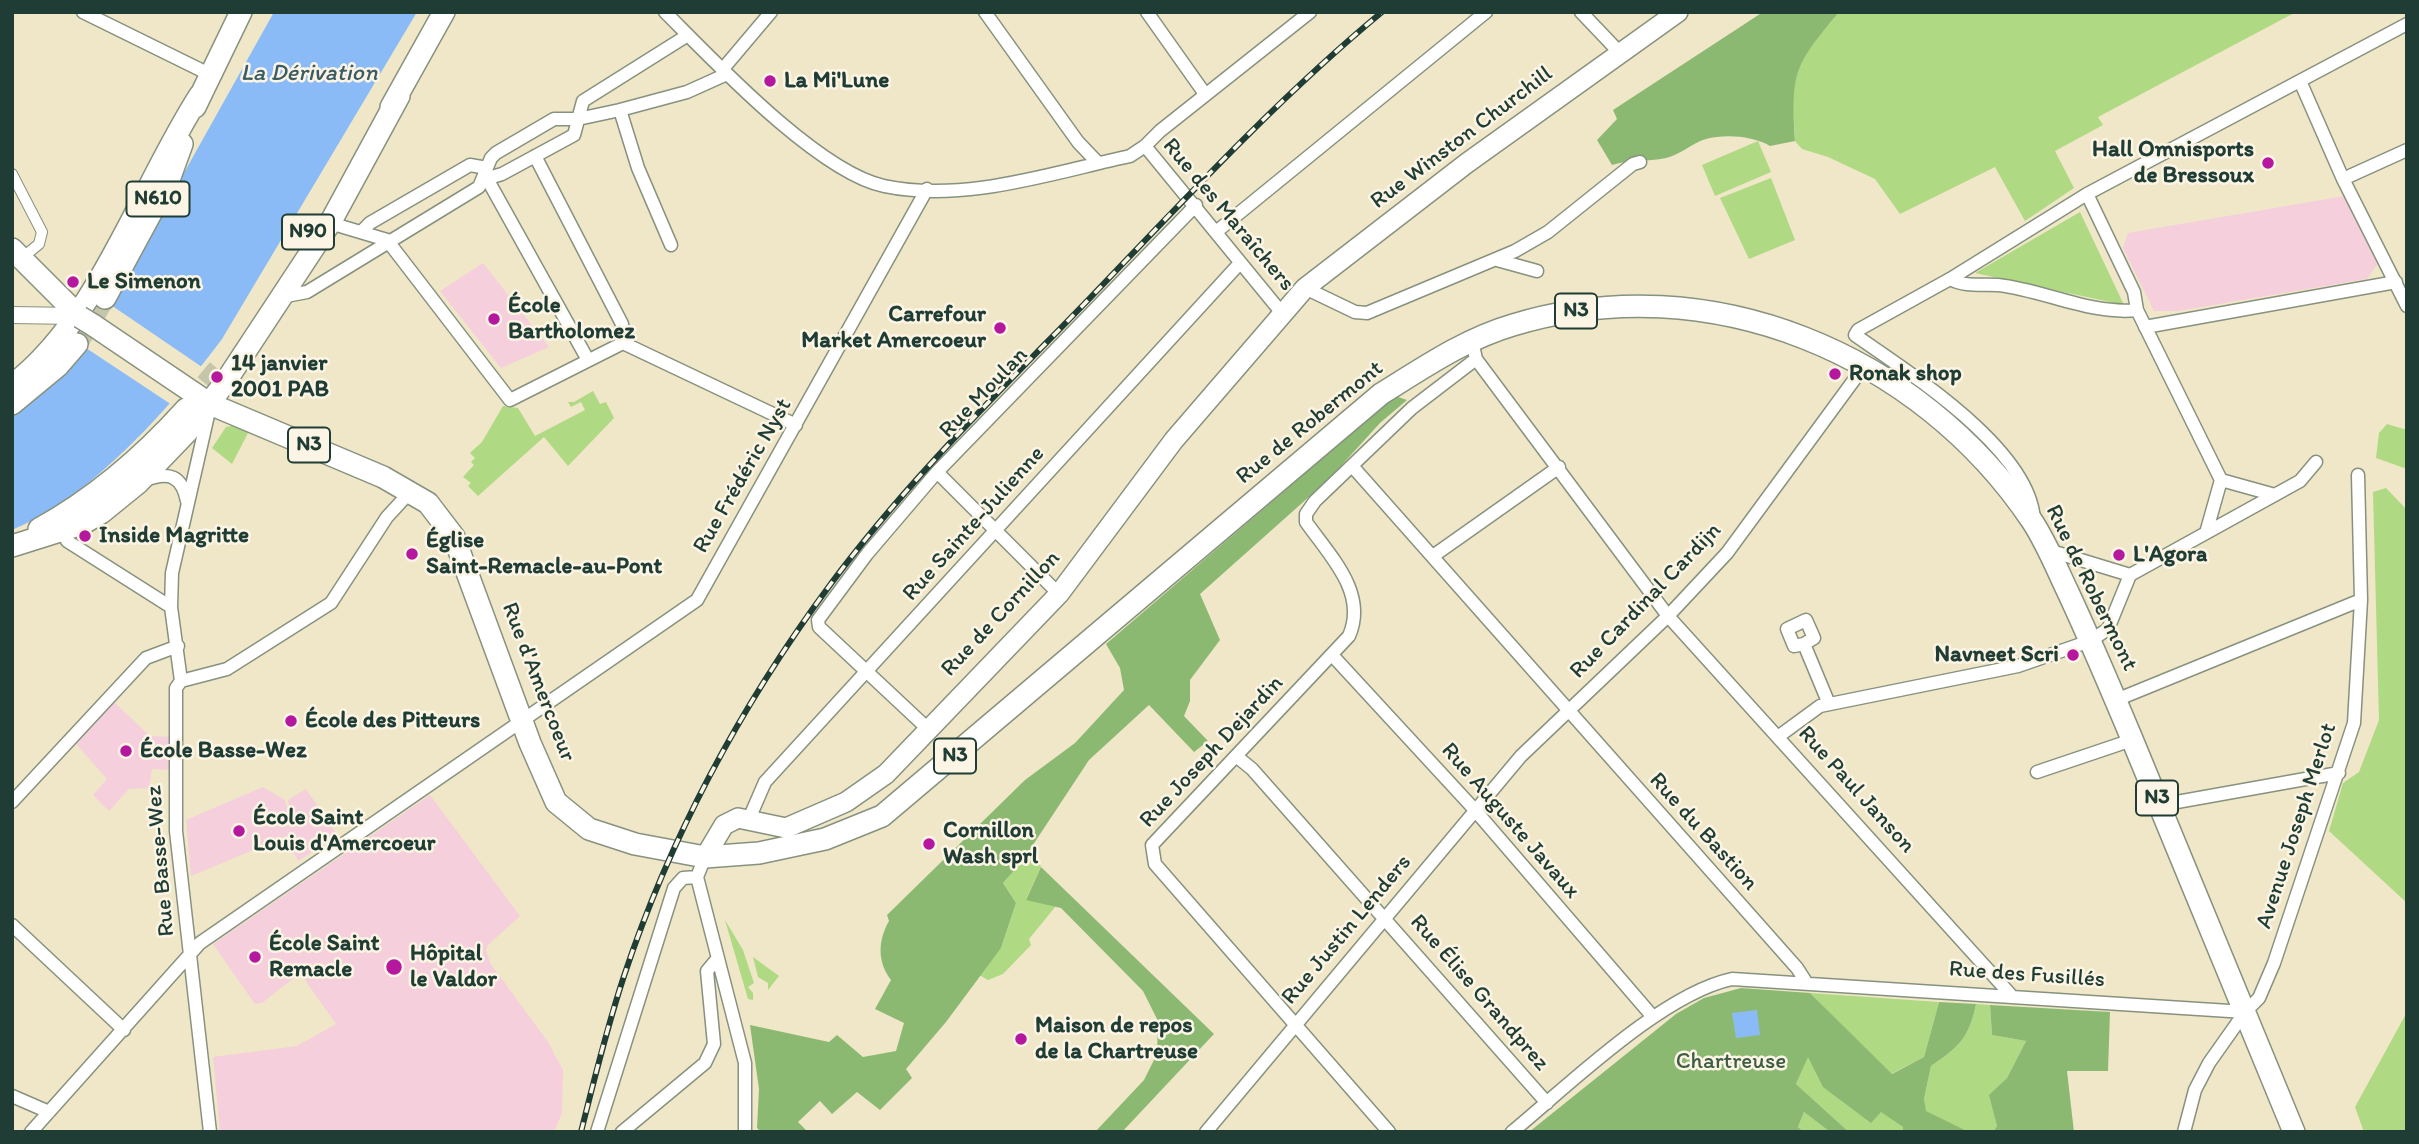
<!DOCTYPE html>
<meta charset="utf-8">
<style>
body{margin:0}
#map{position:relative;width:2419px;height:1144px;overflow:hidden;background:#efe7c8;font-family:Itim,sans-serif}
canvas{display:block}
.frame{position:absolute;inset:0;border:14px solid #1f3d34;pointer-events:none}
</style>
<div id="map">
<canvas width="2419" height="1144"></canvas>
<div class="frame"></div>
</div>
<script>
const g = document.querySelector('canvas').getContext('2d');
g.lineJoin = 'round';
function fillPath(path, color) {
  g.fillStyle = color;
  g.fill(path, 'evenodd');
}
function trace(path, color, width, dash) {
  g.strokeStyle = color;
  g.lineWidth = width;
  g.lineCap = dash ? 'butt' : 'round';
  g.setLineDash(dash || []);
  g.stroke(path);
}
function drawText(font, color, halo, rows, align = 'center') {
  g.font = font + ' Itim,sans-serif';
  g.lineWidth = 5;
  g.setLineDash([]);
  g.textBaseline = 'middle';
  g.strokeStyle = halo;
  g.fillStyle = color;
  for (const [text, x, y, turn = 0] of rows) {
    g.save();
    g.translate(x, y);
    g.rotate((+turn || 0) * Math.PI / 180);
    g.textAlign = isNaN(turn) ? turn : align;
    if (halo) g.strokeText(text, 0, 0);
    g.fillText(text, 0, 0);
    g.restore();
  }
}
fillPath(new Path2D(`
 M2345 196 2379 262 2367 279 2178 311H2154L2123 248 2128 233Z
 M483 263 549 347 501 368 440 291Z
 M114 702 150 736 172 737 170 770 152 769 149 788 129 789 109 811 93 795 107 779 76 744Z
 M263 787 285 800 292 828 288 800 306 789 338 836 298 861 289 844 291 830 289 835 191 876 186 820Z
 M430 795 520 916 488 945 486 950 490 963 548 1042 563 1070 562 1113 554 1132H220L213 1057 297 1046 336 1024 300 973 262 1003 255 1004 213 944Z`), '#f5cfdb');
fillPath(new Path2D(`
 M1839 12H2296L2098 117 2103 125 2055 151 2074 188 2025 221 1995 167 1900 214 1875 179 1828 157 1802 149 1795 141 1792 89 1804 54Z
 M1758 141 1771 172 1715 196 1702 165Z
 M1771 178 1795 240 1749 259 1720 198Z
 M2080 212 2124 305 1975 273Z
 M593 391 600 404 606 402 614 418 568 466 544 437 478 496 468 486 471 483 463 477 474 465 471 462 475 458 470 453 482 442 503 406 518 408 535 436 585 410 581 402 571 407 568 402H574Z
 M2387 424 2407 430V469L2376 458 2379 433Z
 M235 425 249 431 232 464 212 448 226 427Z
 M2386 488 2407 510V903L2329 831 2343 783 2359 772 2379 720 2373 492Z
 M1032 843 1041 867 1026 899 1056 906 1029 939 1031 945 1003 974 988 980 979 975 1001 948 1016 903 1003 883 1021 863Z
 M725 920 743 950 754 983 748 987 753 993V1000L748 999Z
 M753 957 779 976 768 990V983L758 977Z
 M1810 993 1939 1002 1924 1057 1891 1074Z
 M1976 1004 1990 1005 1992 1035 2026 1041 2007 1078 1990 1095 1997 1126 1993 1132H1969L1925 1111 1924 1099 1931 1066C1959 1047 1969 1038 1976 1004Z
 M2407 1012V1132H2364L2355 1107Z
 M1808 1056 1871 1122 1881 1111 1903 1127V1132H1849L1796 1084Z
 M1804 1112 1830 1132H1804L1798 1127Z`), '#b0d984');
fillPath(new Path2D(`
 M1763 12H1839C1794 66 1791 71 1795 141L1770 146C1753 136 1725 134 1706 139 1692 143 1680 155 1666 158 1647 162 1630 159 1612 165L1597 140 1617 119 1613 110Z
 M1395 396 1407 400 1380 423 1329 479 1200 594 1220 640 1190 680V701L1184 716 1208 741 1194 752 1149 705 1089 760 1021 863 1003 883 1016 903 1001 948 946 1022 906 1069 912 1078 880 1110 857 1092 832 1114 820 1101 798 1122 808 1132H761L757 1128 759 1089 750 1025 829 1042 837 1035 863 1057 896 1051 904 1023 875 1009 891 980C877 962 878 940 889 921L887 915 1025 780 1075 743 1124 690 1120 668 1106 644Z
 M1041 867 1214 1034 1122 1132H1095L1144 1080 1157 1054 1158 1021 1143 991 1061 908 1026 900Z
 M1741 988 1810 993 1892 1074 1924 1057 1939 1002 1976 1004C1969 1038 1959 1047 1931 1066L1924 1099 1926 1111 1969 1132H1903V1127L1881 1112 1871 1123 1823 1087 1808 1057 1796 1084 1849 1132H1830L1804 1112 1798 1127 1804 1132H1529L1676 1014 1704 998Z
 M1990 1005 2110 1012 2108 1071H2067L2074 1132H1993L1997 1126 1989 1095 2007 1078 2026 1041 1992 1035Z`), '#8cb972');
fillPath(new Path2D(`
 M274 12H417L222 339C175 402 120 462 56 508 43 517 26 523 12 530V414L66 372 86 348Z
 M1757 1010 1760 1035 1736 1038 1732 1013Z`), '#8abbf6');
fillPath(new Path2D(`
 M111 305 202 367 172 405 86 348Z`), '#efe7c8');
trace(new Path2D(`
 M77 344 105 298
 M186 408 218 369`), '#c5c5aa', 21, [21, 10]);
const pedestrian = new Path2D(`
 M12 174 42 232 39 244 22 258`);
const minor = new Path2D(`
 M83 12 209 74
 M665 12C713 60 818 172 884 186 964 203 1051 173 1130 156L1145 146 1281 312
 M985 12 1078 142 1098 163
 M1147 12 1205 94
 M1581 12 1620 53
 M722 70 771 12
 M2300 81 2343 179 2407 306
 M620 110 638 168 671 245
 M1145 146 1160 131 1310 12
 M535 156 622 324 623 343 796 425
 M485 175 492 177 502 174 574 135 583 101 688 35
 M484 179 490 184 588 360
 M2343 179 2407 150
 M2087 194 2134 292 2137 310 2221 480 2206 533
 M330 223 387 240
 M361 232 370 223 470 165 487 168
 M1216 232 1486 12
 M387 240 510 400 623 343
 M1497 260 1537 271
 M1950 279C1965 287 1981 284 1998 285 2044 290 2090 315 2137 310
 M1305 288 1355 312 1367 313 1515 251 1548 232 1633 164 1640 162
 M281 297 307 292 479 187 491 158 496 153 554 119H578L620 110 687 92 727 74
 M2145 327 2396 282
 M1476 359 1668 616 2010 994
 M209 411 172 573 171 607 181 681 176 688V831L210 1132
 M1353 467 1797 968 1806 982
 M937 472 1059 594
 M146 480C169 471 182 476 187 501
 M2221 480 2275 495
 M2034 523C2034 451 1909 373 1855 335L1858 330 1950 279 2087 194 2407 24
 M65 530 67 541 171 607
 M2048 550 2130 575
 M1433 556 1559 467
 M1804 644 1794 646 1787 629 1806 620 1814 638 1804 644 1829 704
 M1332 655 1474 809 1653 1017
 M181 681 227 669 331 603 387 517 411 491
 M2116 700 2361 600
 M928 729 819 627 818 620 867 554 937 472 1196 205
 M1779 736 1820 706 2018 666 2090 641 2108 629 2130 575 2300 481 2316 462
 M1236 756 1252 769 1547 1103
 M2037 772 2132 740
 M12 802 146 658 178 646
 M2160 805 2339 773
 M749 819 765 782 1240 263
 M705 857 697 877 745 1063V1132
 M12 925 124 1030
 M12 1096 49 1112
 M31 1132 200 943 697 600 927 189
 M597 1132 674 888 683 878 697 877
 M622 1132 705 1063 714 1044 707 971 717 959
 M1206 1132 1521 756 1668 616 1727 553 1865 365
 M1389 1132 1155 864 1152 845 1349 636C1368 593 1330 556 1306 522V514L1315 501 1412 408 1476 359 1472 341
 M1512 1132C1569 1085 1662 994 1732 979L2245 1012
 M2184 1132 2195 1090 2209 1063 2245 1012 2259 998 2274 963 2354 723 2361 600 2358 475`);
const tertiary = new Path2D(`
 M12 315 75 316`);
const secondary = new Path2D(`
 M705 857 724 825 738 818 786 828 846 802 886 774 1059 594 1174 440 1305 288 1467 163 1678 12`);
const primary = new Path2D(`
 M195 107 241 12
 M391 107 444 12
 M12 249 80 317
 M105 298 169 180 182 144
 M93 325 210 404 383 477 428 503 454 537 530 743 556 802 589 829 635 844 705 857 759 853 825 839 882 816 1381 394C1423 368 1465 339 1513 325 1709 265 1920 354 2032 521 2046 542 2056 567 2067 590 2090 639 2111 689 2132 739 2186 870 2240 1001 2294 1132
 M12 385C98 321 142 184 200 95
 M12 404 58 366 77 344
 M39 529C95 498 143 457 186 409
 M12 546 82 524 101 513 138 483 187 432 224 384 330 223 399 96`);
trace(pedestrian, '#87927e', 12);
trace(minor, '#87927e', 15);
trace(tertiary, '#87927e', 18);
trace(secondary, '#87927e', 22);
trace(primary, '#87927e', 24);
trace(pedestrian, '#fff', 10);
trace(minor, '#fff', 12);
trace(tertiary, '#fff', 16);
trace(secondary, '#fff', 19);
trace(primary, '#fff', 21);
const rail = new Path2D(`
 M581 1132C594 1080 607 1027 624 976 671 835 742 704 830 585 907 481 1001 390 1090 298 1184 200 1277 99 1382 12`);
trace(rail, '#1f3d34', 6);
trace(rail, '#fcf5e5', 3.5, [10]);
const primaryBridge = new Path2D(`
 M80 317 93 325`);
trace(primaryBridge, '#87927e', 24, []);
trace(primaryBridge, '#fff', 21);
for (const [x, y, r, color] of [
 [770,81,7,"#b5179e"],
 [2268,163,7,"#b5179e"],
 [73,282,7,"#b5179e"],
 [494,319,7,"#b5179e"],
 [1000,328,7,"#b5179e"],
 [1835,374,7,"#b5179e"],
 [217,377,7,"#b5179e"],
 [85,536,7,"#b5179e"],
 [412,554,7,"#b5179e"],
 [2119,555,7,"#b5179e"],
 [2073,655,7,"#b5179e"],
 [291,721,7,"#b5179e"],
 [126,751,7,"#b5179e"],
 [239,831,7,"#b5179e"],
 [929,844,7,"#b5179e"],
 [255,957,7,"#b5179e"],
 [394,967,9,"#b5179e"],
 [1021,1039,7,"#b5179e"]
]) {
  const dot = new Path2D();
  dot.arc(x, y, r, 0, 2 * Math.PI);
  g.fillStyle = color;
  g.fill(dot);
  trace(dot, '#fcf5e5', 2.5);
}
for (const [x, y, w] of [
 [158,199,63],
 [308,232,52],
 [1576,311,42],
 [309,445,42],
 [955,756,42],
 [2157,798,42]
]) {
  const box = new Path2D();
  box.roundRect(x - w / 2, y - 17.5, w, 35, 5);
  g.fillStyle = '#fcf5e5';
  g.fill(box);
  trace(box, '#1f3d34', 2);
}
drawText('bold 21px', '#1f3d34', null, [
 ["N610",158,199],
 ["N90",308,232],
 ["N3",1576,311],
 ["N3",309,445],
 ["N3",955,756],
 ["N3",2157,798]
]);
drawText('bold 23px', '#1f3d34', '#fcf5e5', [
 ["La Mi'Lune",784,81],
 ["Hall Omnisports",2254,150,"right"],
 ["de Bressoux",2254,176,"right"],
 ["Le Simenon",87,282],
 ["École",508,306],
 ["Bartholomez",508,332],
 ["Carrefour",986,315,"right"],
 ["Market Amercoeur",986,341,"right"],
 ["14 janvier",231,364],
 ["2001 PAB",231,390],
 ["Ronak shop",1849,374],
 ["Inside Magritte",99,536],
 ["Église",426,541],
 ["Saint-Remacle-au-Pont",426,567],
 ["L'Agora",2133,555],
 ["Navneet Scri",2059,655,"right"],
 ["École des Pitteurs",305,721],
 ["École Basse-Wez",140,751],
 ["École Saint",253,818],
 ["Louis d'Amercoeur",253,844],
 ["Cornillon",943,831],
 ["Wash sprl",943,857],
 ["École Saint",269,944],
 ["Remacle",269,970],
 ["Hôpital",410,954],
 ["le Valdor",410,980],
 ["Maison de repos",1035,1026],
 ["de la Chartreuse",1035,1052]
], 'left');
drawText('23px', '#1f3d34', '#fcf5e5', [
 ["Rue Winston Churchill",1462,138,-37],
 ["Rue des Maraîchers",1228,215,50],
 ["Rue Moulan",984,393,-46],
 ["Rue de Robermont",1310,423,-39],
 ["Rue Frédéric Nyst",743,476,-60],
 ["Rue Sainte-Julienne",974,524,-48],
 ["Rue de Robermont",2091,588,64],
 ["Rue Cardinal Cardijn",1646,601,-46],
 ["Rue de Cornillon",1001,614,-47],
 ["Rue d'Amercoeur",538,682,69],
 ["Rue Joseph Dejardin",1212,752,-47],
 ["Rue Paul Janson",1856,790,48],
 ["Rue Auguste Javaux",1510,821,49],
 ["Avenue Joseph Merlot",2297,826,-72],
 ["Rue du Bastion",1703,832,48],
 ["Rue Basse-Wez",161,861,-95],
 ["Rue Justin Lenders",1347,930,-50],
 ["Rue des Fusillés",2027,975,4],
 ["Rue Élise Grandprez",1479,993,49]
]);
drawText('23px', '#3c5c44', '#fcf5e5', [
 ["Chartreuse",1731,1062]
]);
drawText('italic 24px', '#3a5c64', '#fcf5e5', [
 ["La Dérivation",309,74]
]);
</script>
